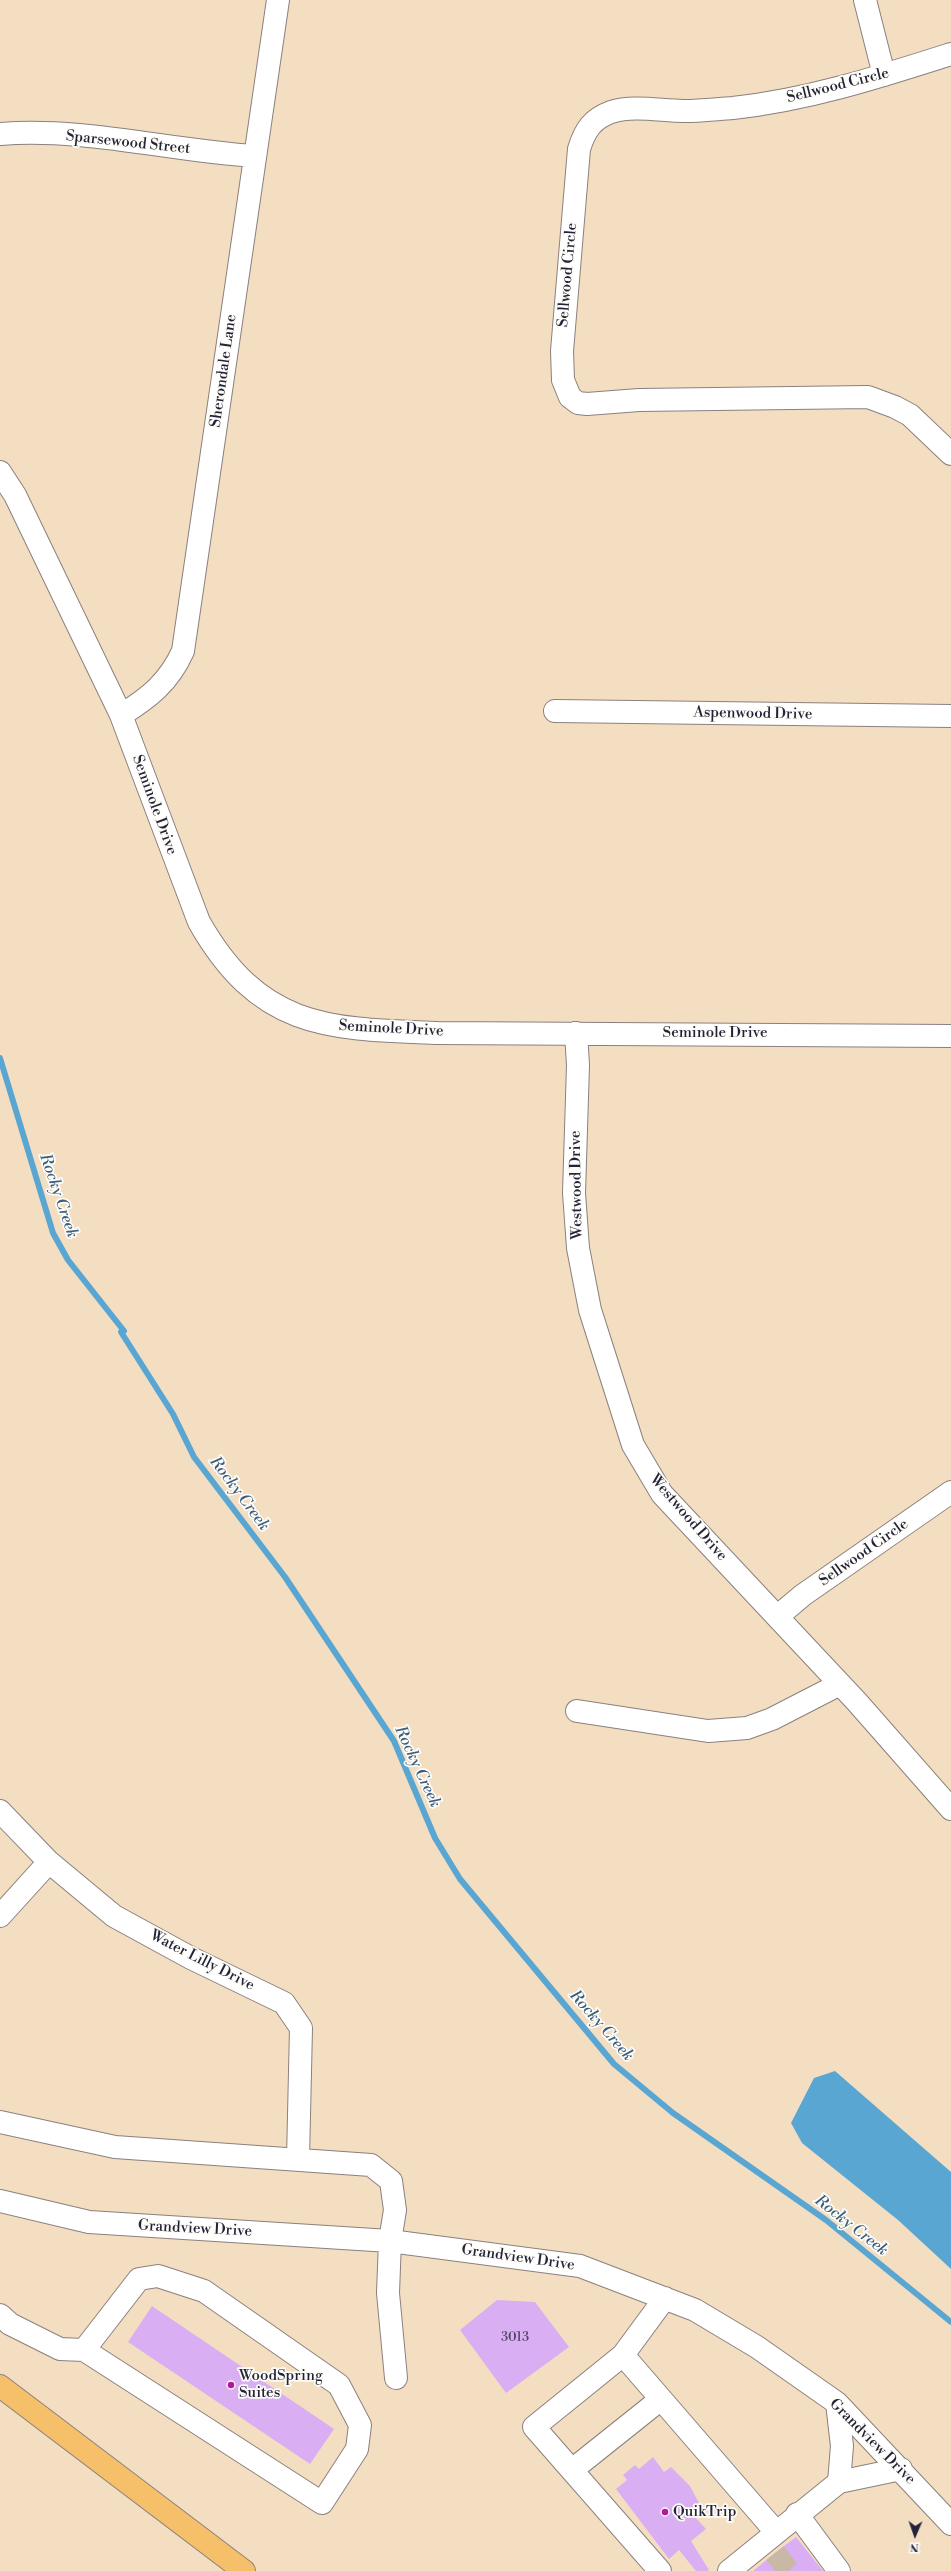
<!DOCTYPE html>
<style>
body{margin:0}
#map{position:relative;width:951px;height:2571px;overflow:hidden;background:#f4dec1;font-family:"Libre Bodoni",serif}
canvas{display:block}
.north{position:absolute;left:895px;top:2515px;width:40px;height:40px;-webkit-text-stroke:3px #fdfcf7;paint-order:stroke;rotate:182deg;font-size:11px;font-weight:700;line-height:16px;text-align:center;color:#22223b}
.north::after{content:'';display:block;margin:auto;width:14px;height:18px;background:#22223b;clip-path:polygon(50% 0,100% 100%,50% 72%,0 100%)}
</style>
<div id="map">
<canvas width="951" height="2571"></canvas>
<div class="north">N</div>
</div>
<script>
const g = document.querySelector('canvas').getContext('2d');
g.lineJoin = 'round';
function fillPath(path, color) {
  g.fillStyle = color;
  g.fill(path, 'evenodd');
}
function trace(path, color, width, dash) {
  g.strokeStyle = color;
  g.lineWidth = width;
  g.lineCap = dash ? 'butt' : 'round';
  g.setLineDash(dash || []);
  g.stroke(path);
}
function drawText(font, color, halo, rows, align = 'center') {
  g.font = font + ' "Libre Bodoni",serif';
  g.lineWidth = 3.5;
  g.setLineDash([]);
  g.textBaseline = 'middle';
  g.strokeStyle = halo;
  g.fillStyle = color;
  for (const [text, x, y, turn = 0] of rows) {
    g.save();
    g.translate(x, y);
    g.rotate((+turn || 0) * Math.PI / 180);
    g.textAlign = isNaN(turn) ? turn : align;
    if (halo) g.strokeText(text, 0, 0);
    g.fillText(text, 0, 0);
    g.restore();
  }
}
fillPath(new Path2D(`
 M835 2071 951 2172V2269L898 2220 802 2143 791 2123 814 2078Z`), '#5aa6d3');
trace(new Path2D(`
 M0 1058 53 1233 68 1260 124 1331 121 1332 173 1414 194 1457 285 1577 394 1741 435 1838 460 1879 614 2064 673 2113 826 2220 951 2322`), '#5aa6d3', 6);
fillPath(new Path2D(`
 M497 2300 535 2302 569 2347 506 2393 460 2330Z
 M152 2306 334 2429 310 2464 128 2342Z
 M653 2457 664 2472 671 2467 690 2486 701 2507 694 2516 706 2529 691 2541 709 2570 707 2571H696L679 2550 669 2559 616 2489 627 2480 623 2475 635 2465 639 2469Z
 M796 2537 823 2571H753L775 2553Z`), '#d9aef3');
trace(new Path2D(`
 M775 2553 789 2571`), '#cab8a6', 22, [22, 11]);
const minor = new Path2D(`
 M865 0 884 75
 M951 54C879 77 808 100 733 108 717 109 700 111 684 111 661 111 634 105 611 112 592 119 585 130 579 149L562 351 563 380 570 397 578 403 587 404 639 400 868 397 895 407 910 415 951 454
 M0 134C84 127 171 151 255 156
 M0 472 15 495 121 715 199 922C260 1029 327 1029 438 1033L951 1036
 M555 711 951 716
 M121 715C149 698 169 682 183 651L278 0
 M576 1033 578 1065 574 1193 578 1248 590 1310 633 1445 662 1494 857 1702 951 1809
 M778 1616 803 1595 951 1492
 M577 1711 708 1731 747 1728 772 1719 840 1684
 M0 1811 49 1862 114 1916 191 1958 284 2003 301 2028 298 2159
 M0 1916 49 1862
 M0 2122 115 2147 371 2165 391 2181 395 2210 390 2241 388 2293 396 2378
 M0 2201 89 2222 390 2241 580 2266 695 2310 757 2347 837 2403 951 2524
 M0 2315 10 2324 60 2349 84 2350 322 2503 357 2449 360 2425 339 2385 204 2291 158 2276 139 2279 84 2350
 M623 2355 776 2532
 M837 2403 842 2446 839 2482
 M572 2470 661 2399
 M797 2514 839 2571
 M660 2571 534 2427 623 2355 665 2298
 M729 2571 839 2482 901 2469`);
const highway = new Path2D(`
 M0 2386 244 2571`);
trace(minor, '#8b807e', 24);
trace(highway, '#8b807e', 24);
trace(minor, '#fff', 22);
trace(highway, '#f6c06b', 22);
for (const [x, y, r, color] of [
 [231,2385,4,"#b5179e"],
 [665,2512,4,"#b5179e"]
]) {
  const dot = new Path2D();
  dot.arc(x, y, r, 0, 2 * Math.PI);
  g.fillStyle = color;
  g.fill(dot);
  trace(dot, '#fdfcf7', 1.5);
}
drawText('13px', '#504569', null, [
 ["3013",515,2338]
]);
drawText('15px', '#22223b', '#fdfcf7', [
 ["Sellwood Circle",838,86,-14],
 ["Sparsewood Street",128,143,6],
 ["Sellwood Circle",568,275,-85],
 ["Sherondale Lane",224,371,-82],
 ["Aspenwood Drive",753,714,1],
 ["Seminole Drive",154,805,70],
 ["Seminole Drive",391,1029,3],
 ["Seminole Drive",715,1033],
 ["Westwood Drive",577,1185,-91],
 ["Westwood Drive",688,1518,49],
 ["Sellwood Circle",864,1553,-35],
 ["Water Lilly Drive",202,1961,27],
 ["Grandview Drive",195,2229,3],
 ["Grandview Drive",518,2258,8],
 ["Grandview Drive",872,2442,45]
]);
drawText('15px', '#22223b', '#fdfcf7', [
 ["WoodSpring",239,2376],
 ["Suites",239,2393],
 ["QuikTrip",673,2512]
], 'left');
drawText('italic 16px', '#3b5d7f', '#fdfcf7', [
 ["Rocky Creek",58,1196,71],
 ["Rocky Creek",239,1494,53],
 ["Rocky Creek",417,1767,65],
 ["Rocky Creek",601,2026,49],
 ["Rocky Creek",851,2226,38]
]);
</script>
